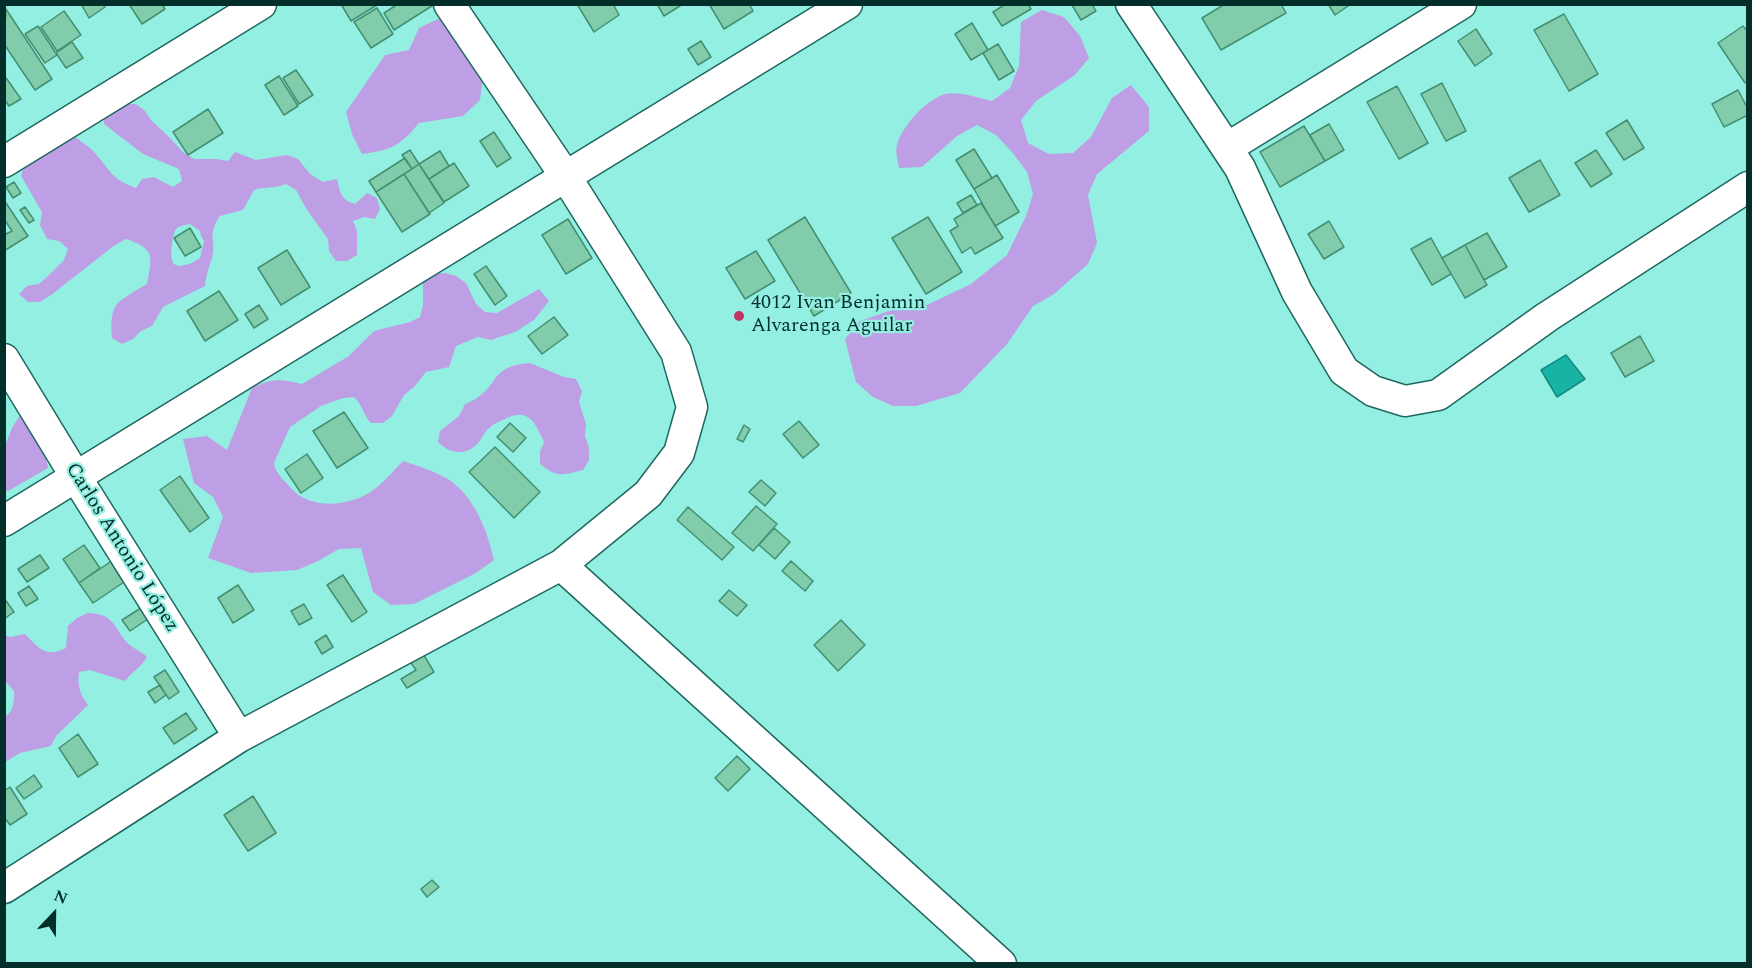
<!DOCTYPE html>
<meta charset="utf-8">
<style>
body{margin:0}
#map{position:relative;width:1752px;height:968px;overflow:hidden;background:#94efe3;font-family:Spectral,serif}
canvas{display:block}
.frame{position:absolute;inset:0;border:6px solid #042e2a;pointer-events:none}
.north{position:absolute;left:24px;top:884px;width:60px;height:60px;-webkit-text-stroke:4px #94efe3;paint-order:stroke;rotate:22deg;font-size:16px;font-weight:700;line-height:24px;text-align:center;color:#042e2a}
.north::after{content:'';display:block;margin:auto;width:21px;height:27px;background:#042e2a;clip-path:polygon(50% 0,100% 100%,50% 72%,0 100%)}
</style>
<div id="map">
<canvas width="1752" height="968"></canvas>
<div class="frame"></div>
<div class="north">N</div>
</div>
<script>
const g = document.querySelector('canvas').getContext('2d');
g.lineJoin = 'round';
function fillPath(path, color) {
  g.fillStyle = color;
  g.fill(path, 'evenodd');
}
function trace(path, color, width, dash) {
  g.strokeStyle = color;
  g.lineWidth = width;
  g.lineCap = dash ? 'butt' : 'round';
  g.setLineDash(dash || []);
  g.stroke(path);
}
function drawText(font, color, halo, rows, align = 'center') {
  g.font = font + ' Spectral,serif';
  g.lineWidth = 4.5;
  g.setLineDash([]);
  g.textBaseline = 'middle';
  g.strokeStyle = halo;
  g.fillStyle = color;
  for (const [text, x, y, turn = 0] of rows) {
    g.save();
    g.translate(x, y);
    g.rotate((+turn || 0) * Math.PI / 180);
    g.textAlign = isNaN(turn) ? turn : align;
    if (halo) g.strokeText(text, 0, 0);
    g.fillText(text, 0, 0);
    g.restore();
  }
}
fillPath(new Path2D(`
 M1042 10 1064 17 1080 36 1089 58 1075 75 1036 101 1021 120 1028 143 1049 154 1073 153 1091 137 1112 98 1131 85 1149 107V131L1097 174 1088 195 1097 243 1088 264 1054 294 1033 306 1007 344 960 393 916 406H893L873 397 856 382 845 339 860 321 904 306 927 305 971 284 1007 255 1026 216 1033 194 1027 172 1012 152 996 135 977 125 957 136 922 167 899 168C898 161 895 151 897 145 901 127 927 99 945 94 958 91 979 98 992 101L1010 88 1019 66 1021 22Z
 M440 18 459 34 483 76 480 100 463 116 419 123C400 146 392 150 362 154L352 134 346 112 385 55 409 50 419 28Z
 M125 104H136L145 111 151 120 168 136 184 153 194 159H217L228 161 235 152 256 160 287 155 298 159 310 174 323 182 337 179C340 193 341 200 355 204L367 193 377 198 380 209 375 219 364 217 353 221 357 231V255L347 261H336L329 251 328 239 307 210 296 190 286 184C275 189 266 186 254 190L243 210 220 216C206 236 217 240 212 258 209 267 206 275 205 286L163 307 152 326 141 331 133 339 122 344 112 338C111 328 110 312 117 304 121 299 140 288 147 284 152 257 156 249 126 239L115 245 51 295 40 302H28L19 294 27 286 39 284 48 276 64 260 68 249 59 241 47 239 40 225 42 212 21 176 25 164 74 136C80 141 87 145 93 151 110 169 110 179 136 188L142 179 154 177 173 187 182 181 179 169 143 154 104 124V112ZM190 224 200 231 201 236 204 241 200 258 190 264 179 266C177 265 175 265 174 264 169 258 172 235 176 229 180 225 186 225 190 224Z
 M445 273 456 276 466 283 476 304 485 312 497 313 539 289 549 301 534 320 515 332 491 340 478 337 456 346 449 367 426 372 414 387 404 395 392 416 383 423H371C362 413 364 407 354 397L343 398 321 406 290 427 274 463C275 473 285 481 292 489 311 510 347 506 369 493 382 485 393 471 403 461 418 466 434 471 448 479 475 497 487 530 494 560L476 573 414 604 391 605 373 592 361 548 339 549 318 561 297 570 251 573 208 558 223 517 213 497 194 483 183 439 207 436 227 450 252 388C273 378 280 379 302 384L349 356 374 331 410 322 420 317 423 305V281L432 274Z
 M530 363 564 377 576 379 582 391 579 402 586 424 585 436 589 448V460L583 470C563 475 557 478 540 464V452L544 442C536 425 530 407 507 418 500 421 493 424 487 430 483 434 482 438 479 442 466 457 450 454 438 442L440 431 459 416 465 404C476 400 485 393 492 383 494 381 495 377 498 375 506 366 519 364 530 363Z
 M24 409 43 443 48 468 8 491 5 490V446L12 428Z
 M88 613C118 614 113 631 131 646 137 650 142 652 147 657 141 667 132 672 125 681L90 670 79 672C77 686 80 694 88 705L56 736 51 746 20 753 5 762V717C14 711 14 701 14 691L5 681V635L10 637 25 634C40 649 45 658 66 648L68 626 77 618Z`), '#be9ee4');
const water = new Path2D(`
 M1566 355 1585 379 1557 397 1541 370Z`);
fillPath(water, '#18b3a5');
trace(water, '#128b80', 1.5);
const building = new Path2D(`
 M81 4H103L105 7 89 18Z
 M129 4H162L165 9 142 24Z
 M341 4H377V5L351 21Z
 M398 4H435L394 30 384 13Z
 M577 4H613L619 15 594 32Z
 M657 4H683L664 16Z
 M709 4H749L753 11 724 29Z
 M1006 4H1028L1031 9 1002 26 993 12Z
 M1092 4 1096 11 1081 20 1072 5Z
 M1225 4H1281L1286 13 1221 50 1202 18Z
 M1328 4H1351L1335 15Z
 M377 8 393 34 371 48 354 22Z
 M6 9 52 79 35 90 4 44Z
 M64 11 81 35 57 51 41 27Z
 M1564 14 1598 74 1569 91 1534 30Z
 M972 23 988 50 971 60 955 34Z
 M38 26 57 55 45 63 25 34Z
 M1743 26 1748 32V81L1745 83 1718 43Z
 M1476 29 1492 54 1475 66 1458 41Z
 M701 41 711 57 698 65 688 49Z
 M72 42 83 58 66 68 56 53Z
 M998 44 1014 71 999 80 983 53Z
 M296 70 313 95 299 104 283 78Z
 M4 75 21 99 9 106 4 99Z
 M279 76 298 106 284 115 265 85Z
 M1442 83 1466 131 1446 141 1421 94Z
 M1397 86 1428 143 1399 159 1367 102Z
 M1738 90 1748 109V115L1724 127 1712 104Z
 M208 109 223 133 188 155 173 132Z
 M1627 120 1644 148 1624 160 1606 133Z
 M1329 124 1344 150 1325 161 1310 135Z
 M1304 126 1325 161 1280 187 1260 152Z
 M494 132 511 158 497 167 480 141Z
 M974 149 992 178 974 189 956 160Z
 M410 150 419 164 412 169 402 155Z
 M1596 150 1612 174 1591 187 1575 163Z
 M440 151 449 166 429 179 419 164Z
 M405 158 412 169 376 192 369 181Z
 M1540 160 1560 195 1529 212 1509 178Z
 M454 163 469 186 444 202 429 179Z
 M419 164 444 203 429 213 404 174Z
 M404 174 430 214 402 232 376 192Z
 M997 175 1019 212 995 226 974 189Z
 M14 182 21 193 13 198 6 187Z
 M971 195 977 205 963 213 957 203Z
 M4 200 28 236 4 251V235L12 231 4 219Z
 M981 203 1003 238 975 254 971 247 962 253 950 231 958 226 954 219Z
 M25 207 34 220 29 223 20 210Z
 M805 217 851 293 814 316 768 240Z
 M928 217 962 272 926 294 892 238Z
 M568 219 592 258 566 274 542 235Z
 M1329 221 1344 247 1324 259 1308 234Z
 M190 228 201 247 185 256 174 238Z
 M1487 233 1507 267 1484 280 1465 245Z
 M1431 238 1451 274 1432 285 1411 249Z
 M1465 245 1487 285 1465 298 1442 258Z
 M287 250 310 287 281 305 258 268Z
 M756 251 775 281 745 299 726 268Z
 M486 266 507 296 495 305 474 274Z
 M219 291 238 320 205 341 187 311Z
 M259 305 268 319 254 328 245 314Z
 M554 317 568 335 542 354 528 336Z
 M1640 336 1654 361 1625 377 1611 353Z
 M344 412 368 448 337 468 313 431Z
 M799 421 819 445 803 458 783 434Z
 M510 423 526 438 513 452 497 437Z
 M744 425 750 429 743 442 737 439Z
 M495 447 540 492 514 518 469 472Z
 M307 454 323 478 301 493 285 469Z
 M180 476 209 518 190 532 160 490Z
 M761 480 776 493 765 506 749 492Z
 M756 506 777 524 753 551 732 533Z
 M688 507 734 547 722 560 677 520Z
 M774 528 790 542 775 559 759 545Z
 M84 545 100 568 79 583 63 559Z
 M40 555 49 568 27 582 18 569Z
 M119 556 133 576 93 603 79 583Z
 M791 561 813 581 805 591 782 571Z
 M343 575 367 612 352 622 327 585Z
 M238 585 254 610 233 623 218 598Z
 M29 586 38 599 26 606 18 593Z
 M729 590 747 605 737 616 719 601Z
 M4 598 14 612 4 619Z
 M304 604 312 618 299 625 291 611Z
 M144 606 151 617 130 631 122 620Z
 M841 620 865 645 838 671 814 645Z
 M326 635 333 647 322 654 315 642Z
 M422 652 434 672 407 688 401 679 416 670 409 660Z
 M165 670 179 692 169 699 154 677Z
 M160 685 166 695 155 703 148 692Z
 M186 713 197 729 174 744 163 728Z
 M78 734 98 764 78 777 59 748Z
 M737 756 750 769 728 791 715 778Z
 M34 775 42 787 24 799 16 788Z
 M10 787 27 814 10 825 4 817V791Z
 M253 796 276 833 248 851 224 815Z
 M432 880 439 887 427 897 421 889Z`);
fillPath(building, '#81ccab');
trace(building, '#438f71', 1.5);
const minor = new Path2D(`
 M1131 4 1240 168 1297 292 1344 371 1373 391 1405 401 1438 395 1547 317 1748 187
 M1227 148 1461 4
 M4 162 261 4
 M4 359 76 477 239 737
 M4 521 847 4
 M561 565 1001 964
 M4 888 239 737 561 565 648 494 679 453 692 407 676 352 566 177 449 4`);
trace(minor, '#1f6860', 33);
trace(minor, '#fff', 30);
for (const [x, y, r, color] of [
 [739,316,6,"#c03363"]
]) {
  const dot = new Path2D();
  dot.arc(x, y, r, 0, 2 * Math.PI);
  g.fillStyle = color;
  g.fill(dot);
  trace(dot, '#94efe3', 2);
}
drawText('20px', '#042e2a', '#94efe3', [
 ["4012 Ivan Benjamin",751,304],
 ["Alvarenga Aguilar",751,327]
], 'left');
drawText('20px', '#042e2a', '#94efe3', [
 ["Carlos Antonio López",121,548,58]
]);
</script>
